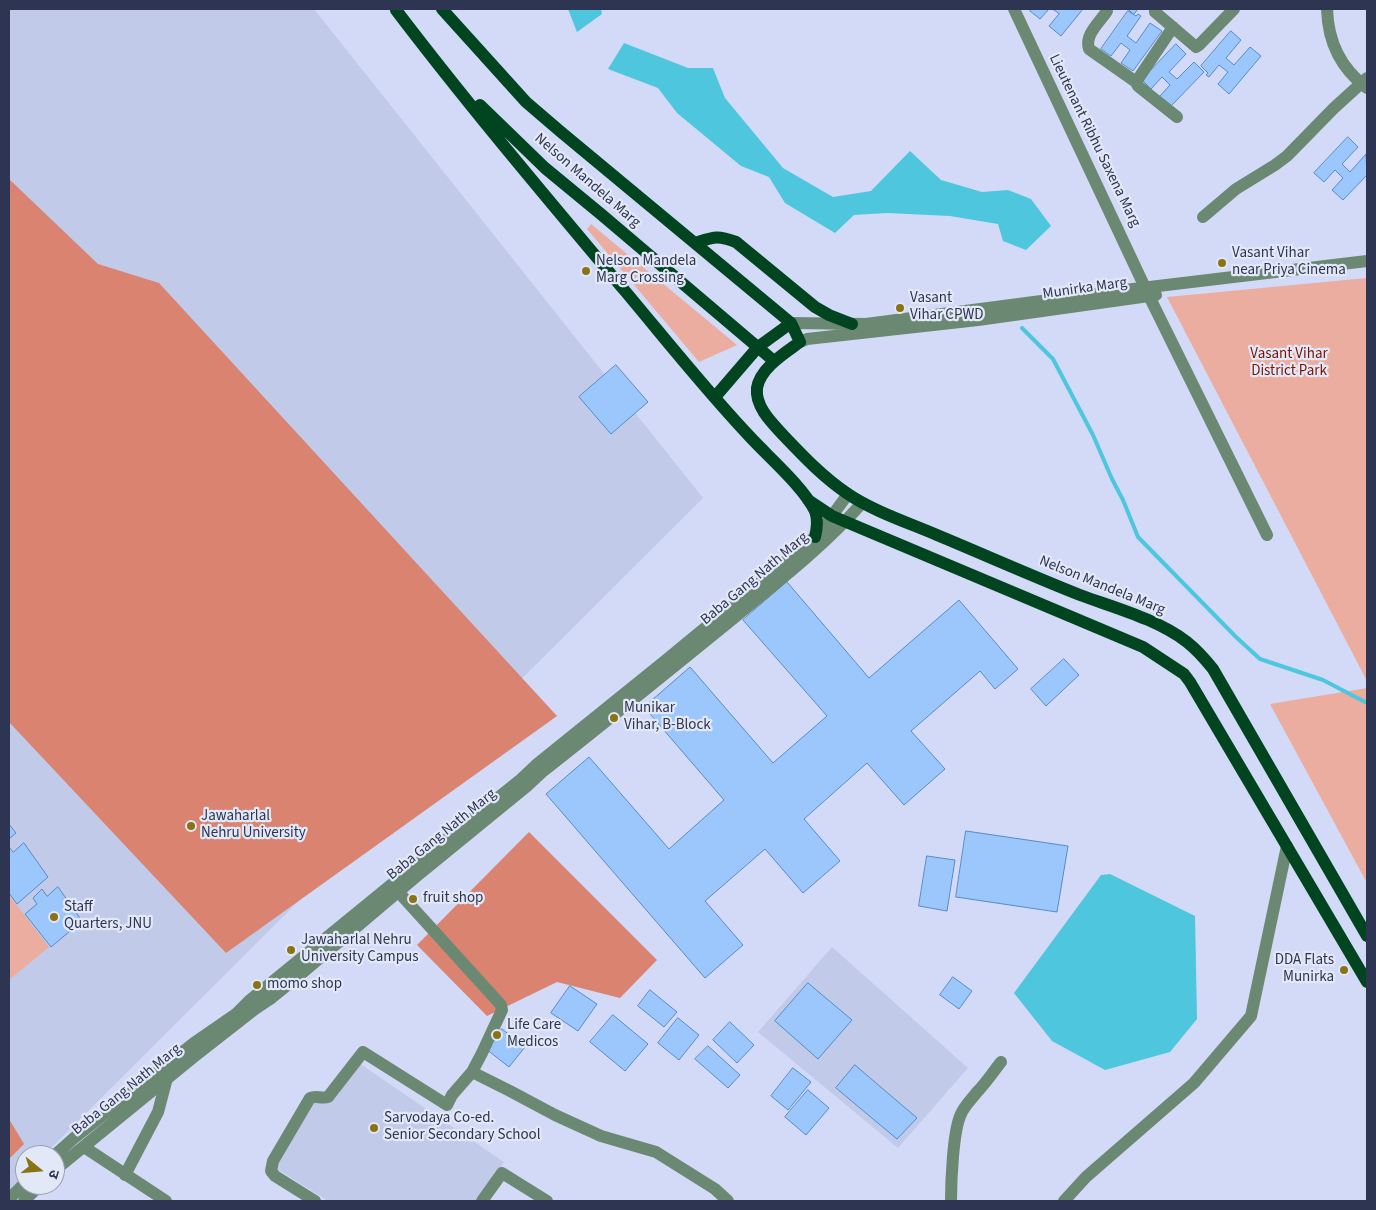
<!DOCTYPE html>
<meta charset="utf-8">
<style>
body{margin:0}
#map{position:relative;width:1376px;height:1210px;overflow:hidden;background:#d2daf7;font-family:"Source Sans 3","Noto Sans Devanagari",sans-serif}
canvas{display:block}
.frame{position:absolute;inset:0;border:10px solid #2e3552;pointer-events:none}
.north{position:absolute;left:15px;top:1145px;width:50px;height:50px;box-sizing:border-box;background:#e3e8f7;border:1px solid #9ba0b5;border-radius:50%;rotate:107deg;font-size:14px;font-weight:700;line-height:20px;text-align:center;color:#2e3552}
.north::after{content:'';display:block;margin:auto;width:18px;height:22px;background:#8a7315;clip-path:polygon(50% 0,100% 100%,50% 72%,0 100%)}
</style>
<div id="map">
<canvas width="1376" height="1210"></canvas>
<div class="frame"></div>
<div class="north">उ</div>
</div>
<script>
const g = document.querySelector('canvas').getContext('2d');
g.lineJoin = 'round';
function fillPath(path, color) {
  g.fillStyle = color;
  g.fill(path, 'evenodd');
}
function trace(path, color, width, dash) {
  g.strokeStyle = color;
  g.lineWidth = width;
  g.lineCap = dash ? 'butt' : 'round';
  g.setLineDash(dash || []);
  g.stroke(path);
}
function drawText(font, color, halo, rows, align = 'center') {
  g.font = font + ' "Source Sans 3",sans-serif';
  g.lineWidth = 4.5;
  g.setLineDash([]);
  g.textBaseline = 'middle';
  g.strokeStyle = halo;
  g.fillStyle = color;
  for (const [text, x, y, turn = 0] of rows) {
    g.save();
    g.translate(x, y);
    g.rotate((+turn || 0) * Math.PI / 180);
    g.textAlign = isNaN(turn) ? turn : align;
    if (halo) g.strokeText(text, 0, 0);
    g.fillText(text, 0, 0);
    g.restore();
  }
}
fillPath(new Path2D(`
 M9 9H314L703 498 44 1155H25V1174L9 1191Z
 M832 947 968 1068 898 1148 758 1032Z
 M353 1059 504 1162 479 1201H328L274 1167 312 1095 321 1102Z`), '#c2caea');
fillPath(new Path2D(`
 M591 224 737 345 699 362 587 229Z
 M1367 278V681L1167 297Z
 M1367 688V883L1270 704Z
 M9 895 49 947 9 980Z`), '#ebad9f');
fillPath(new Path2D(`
 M9 179 98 264 159 283 557 716 226 953 9 722Z
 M529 832 657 960 620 998 557 982 487 1016 417 945Z
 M9 1119 24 1144 9 1159Z`), '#d98370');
fillPath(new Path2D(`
 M568 9H601L602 14 577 32Z
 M624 43 688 68H713L725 98 783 168 833 197 871 191 910 151 941 180 982 192 1008 190 1031 199 1051 226 1026 250 1003 241 998 224 950 216 887 213 854 215 835 233 785 203 769 177 741 166 677 113 658 88 608 69Z
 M1110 874 1195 916 1197 1019 1170 1052 1105 1070 1052 1041 1014 993 1101 875Z`), '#4ec6de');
trace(new Path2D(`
 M1022 328 1053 359 1093 435 1112 479 1123 500 1138 537 1236 637 1260 659 1323 680 1367 703`), '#4ec6de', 4);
const building = new Path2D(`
 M1032 9H1049L1040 19 1030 11Z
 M1053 9H1083L1061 36 1049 26 1059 14Z
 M1128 9H1138L1134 14Z
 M1128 11 1136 16 1138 14 1141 16 1127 36 1136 43 1150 23 1162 31 1133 71 1121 63 1130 50 1121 43 1111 56 1101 49Z
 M1231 31 1241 40 1226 58 1234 65 1250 47 1261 56 1229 94 1218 84 1228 72 1219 65 1209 77 1206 75 1208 73 1201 66Z
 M1176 44 1186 54 1169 72 1177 79 1194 62 1204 72 1170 107 1159 97 1170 85 1162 77 1151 89 1142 80Z
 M1348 137 1358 147 1342 164 1350 172 1366 154 1367 175 1343 200 1332 190 1343 178 1335 170 1324 182 1314 173Z
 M616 365 648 402 611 434 579 397Z
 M787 582 869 678 959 600 1018 669 995 689 980 671 911 731 945 769 904 805 867 763 804 819 840 861 803 893 765 849 705 901 743 945 705 978 546 794 589 757 669 849 724 800 644 707 690 667 773 763 827 716 743 620Z
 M1064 659 1079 675 1046 706 1031 689Z
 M9 824 16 833 9 839Z
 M966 831 1068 846 1057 912 956 897Z
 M24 843 48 877 17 904 9 893V847L13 852Z
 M927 856 955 860 947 911 919 906Z
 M58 887 82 921 51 947 25 914 37 904 33 898 42 889 47 896Z
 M953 977 972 991 959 1009 940 995Z
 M808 983 852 1020 818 1059 775 1021Z
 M570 986 597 1004 578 1031 551 1013Z
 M650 990 677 1012 664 1027 638 1006Z
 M613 1015 648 1044 625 1071 590 1042Z
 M678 1018 699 1035 679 1060 658 1043Z
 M730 1022 754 1045 737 1063 713 1040Z
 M502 1029 525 1047 509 1067 486 1049Z
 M708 1046 740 1075 728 1088 695 1059Z
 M855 1065 917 1118 897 1139 836 1088Z
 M793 1068 811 1082 788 1110 771 1096Z
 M808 1090 829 1108 806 1135 785 1117Z`);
fillPath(building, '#9bc7fc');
trace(building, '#588ac4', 1);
trace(new Path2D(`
 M1014 9 1149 296 1267 535
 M1155 9V12L1196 47 1199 45 1234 9
 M1327 9C1328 42 1340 68 1367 88
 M1107 11C1100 22 1084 35 1089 49L1136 82 1138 86 1177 117
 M1136 82 1173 27
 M1203 217 1236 189 1275 165 1287 156 1334 108 1367 78
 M791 323 866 324 1133 289 1367 261
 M800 342 807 339 978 320 1156 295
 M472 1072 510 1091 555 1115 601 1136 656 1152 715 1189 728 1201
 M84 1147 166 1201
 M55 1155 74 1138 194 1043 236 1014 249 1001 473 818 519 781 536 765 665 661 815 537 821 531 848 494
 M55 1170 196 1055 255 1009 270 999 301 974 417 876 527 786 542 772C607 721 671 669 735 617 779 581 824 546 862 503
 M125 1175 158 1112 167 1078
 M9 1199 25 1183
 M24 1201 40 1185
 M315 1201 275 1176 271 1171 273 1161 310 1098C316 1095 321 1099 328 1097L363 1052 447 1105 452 1095 472 1072 482 1053 502 1010 501 1005 393 886
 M482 1201 502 1173 547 1201
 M951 1201C951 1182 953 1130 961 1114 965 1105 972 1099 977 1092 986 1083 993 1072 1001 1062
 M1064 1201 1086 1177 1194 1083 1251 1016 1287 846`), '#6b8873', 12);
trace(new Path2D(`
 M442 9 526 102 561 132 791 323 800 342C785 353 760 368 757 388 755 407 772 423 784 436 804 457 824 478 848 494 873 511 909 523 937 535 985 555 1032 576 1080 595 1115 608 1157 619 1187 642 1197 650 1205 659 1213 669L1367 936
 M396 10C469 106 547 198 625 291 667 341 708 393 753 440 771 459 804 488 815 511 818 519 817 529 815 537
 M480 105 545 168 602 215 774 361
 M695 243C714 237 717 235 736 242L815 307 829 315 852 324
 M715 397 758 347 791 323
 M808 500 832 516 1143 647 1184 674 1190 682 1367 982`), '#004420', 12);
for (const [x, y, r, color] of [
 [1222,263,5,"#8a7315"],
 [586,271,5,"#8a7315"],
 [900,308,5,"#8a7315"],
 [614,718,5,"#8a7315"],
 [191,826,5,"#8a7315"],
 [413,899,5,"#8a7315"],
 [54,917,5,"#8a7315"],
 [291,950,5,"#8a7315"],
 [1344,970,5,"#8a7315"],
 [257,985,5,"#8a7315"],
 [497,1035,5,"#8a7315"],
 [374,1128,5,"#8a7315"]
]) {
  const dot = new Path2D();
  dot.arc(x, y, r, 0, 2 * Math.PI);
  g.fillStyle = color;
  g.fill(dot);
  trace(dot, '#e3e8f7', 2);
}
drawText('15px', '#2e3552', '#e3e8f7', [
 ["Lieutenant Ribhu Saxena Marg",1094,141,64],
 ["Nelson Mandela Marg",587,181,41],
 ["Munirka Marg",1085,289,-8],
 ["Baba Gang Nath Marg",755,579,-40],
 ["Nelson Mandela Marg",1102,586,22],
 ["Baba Gang Nath Marg",442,835,-39],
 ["Baba Gang Nath Marg",127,1090,-39]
]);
drawText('15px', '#2e3552', '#e3e8f7', [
 ["Vasant Vihar",1232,254],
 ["near Priya Cinema",1232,271],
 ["Nelson Mandela",596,262],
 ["Marg Crossing",596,279],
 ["Vasant",910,299],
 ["Vihar CPWD",910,316],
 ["Munikar",624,709],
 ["Vihar, B-Block",624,726],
 ["Jawaharlal",201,817],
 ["Nehru University",201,834],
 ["fruit shop",423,899],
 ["Staff",64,908],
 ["Quarters, JNU",64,925],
 ["Jawaharlal Nehru",301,941],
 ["University Campus",301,958],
 ["DDA Flats",1334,961,"right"],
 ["Munirka",1334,978,"right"],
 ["momo shop",267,985],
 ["Life Care",507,1026],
 ["Medicos",507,1043],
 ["Sarvodaya Co-ed.",384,1119],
 ["Senior Secondary School",384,1136]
], 'left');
drawText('15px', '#7a1200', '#e3e8f7', [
 ["Vasant Vihar",1289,355],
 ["District Park",1289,372]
]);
</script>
